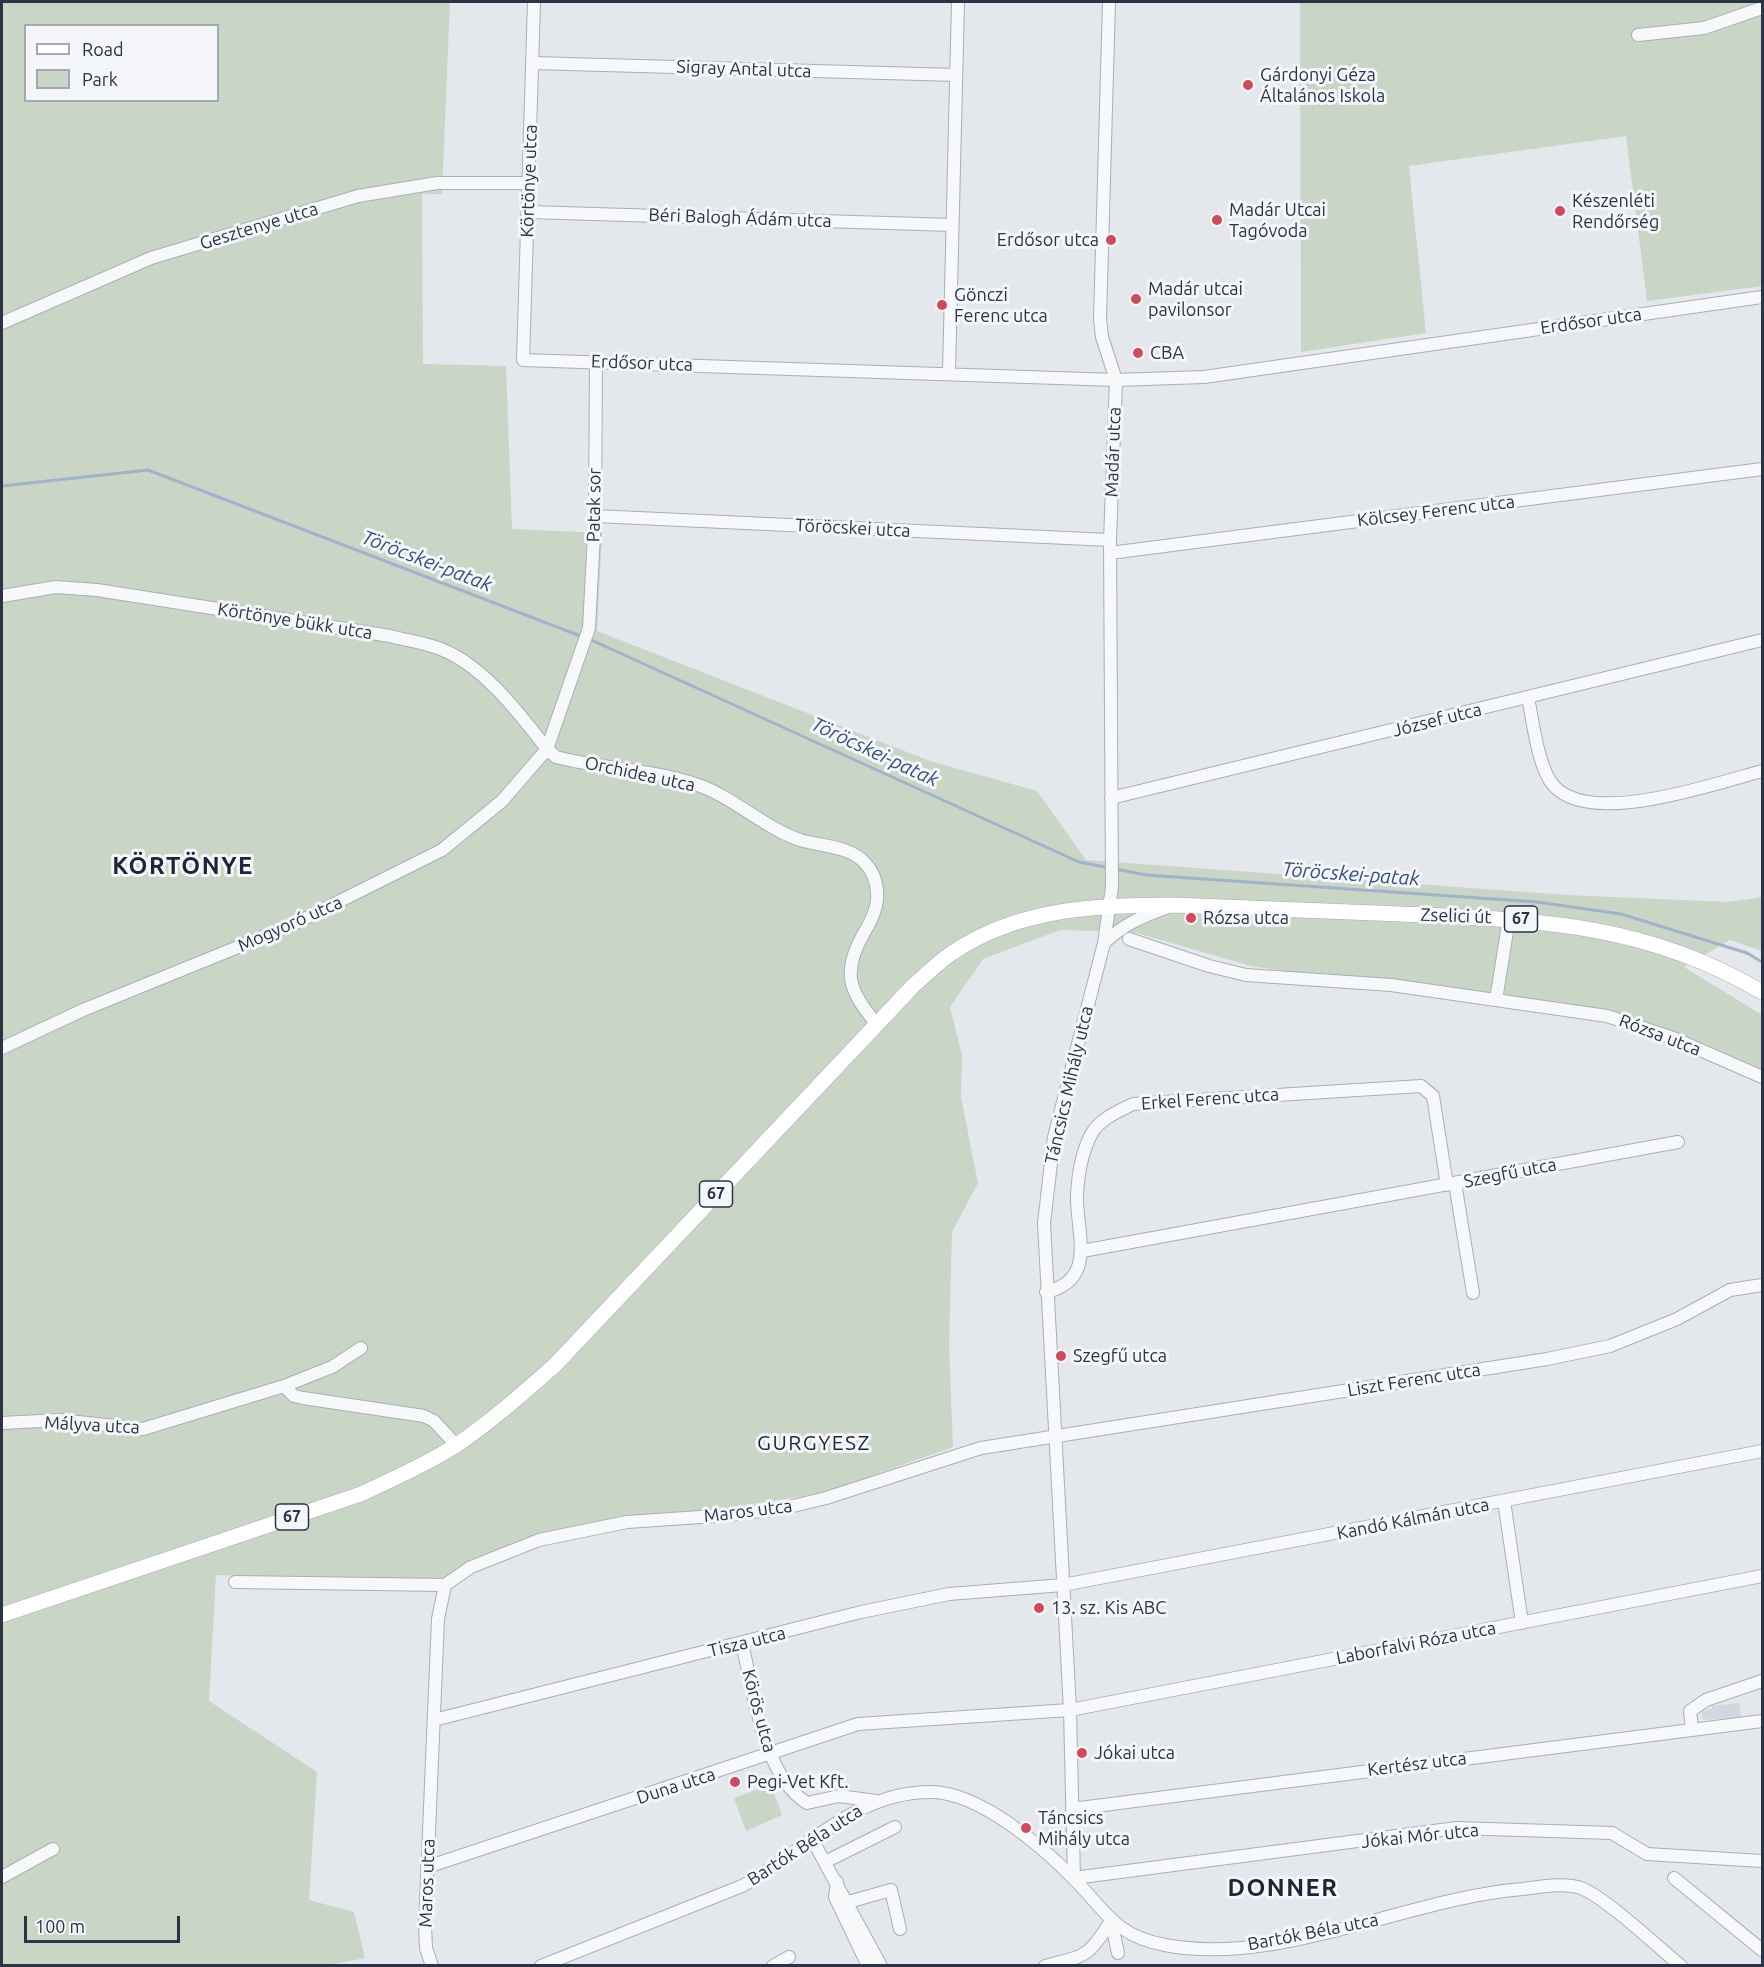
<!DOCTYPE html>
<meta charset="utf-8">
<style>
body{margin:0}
#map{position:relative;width:1764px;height:1967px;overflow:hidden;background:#e4e7ec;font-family:Ubuntu,sans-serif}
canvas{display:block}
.frame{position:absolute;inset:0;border:3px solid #2b3445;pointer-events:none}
.legend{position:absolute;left:24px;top:24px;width:195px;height:78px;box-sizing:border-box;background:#f4f6f9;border:2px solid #a4a8b1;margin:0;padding:8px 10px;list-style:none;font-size:18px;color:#2b3445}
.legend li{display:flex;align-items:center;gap:12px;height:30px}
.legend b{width:30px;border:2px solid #a4a8b1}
.scale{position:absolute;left:24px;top:1916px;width:156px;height:27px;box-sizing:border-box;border:3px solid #2b3445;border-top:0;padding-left:8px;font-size:18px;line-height:21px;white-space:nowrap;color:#2b3445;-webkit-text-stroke:4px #f4f6f9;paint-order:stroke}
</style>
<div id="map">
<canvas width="1764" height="1967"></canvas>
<div class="frame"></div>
<ul class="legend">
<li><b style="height:8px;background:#fff"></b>Road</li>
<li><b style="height:16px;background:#c9d6c5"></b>Park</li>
</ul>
<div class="scale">100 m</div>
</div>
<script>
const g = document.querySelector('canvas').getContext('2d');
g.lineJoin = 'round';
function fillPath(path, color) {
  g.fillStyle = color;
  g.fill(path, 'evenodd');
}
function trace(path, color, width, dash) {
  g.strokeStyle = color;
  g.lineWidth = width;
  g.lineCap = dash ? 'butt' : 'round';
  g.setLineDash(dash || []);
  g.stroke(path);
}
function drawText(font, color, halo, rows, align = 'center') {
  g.font = font + ' Ubuntu,sans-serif';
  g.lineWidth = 6;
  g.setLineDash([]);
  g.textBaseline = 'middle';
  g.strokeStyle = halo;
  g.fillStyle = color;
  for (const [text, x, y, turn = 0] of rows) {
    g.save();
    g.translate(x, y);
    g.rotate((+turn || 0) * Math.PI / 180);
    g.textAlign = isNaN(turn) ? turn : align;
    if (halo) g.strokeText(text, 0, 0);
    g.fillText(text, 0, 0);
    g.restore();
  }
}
fillPath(new Path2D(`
 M1739 1703 1741 1717 1703 1720 1702 1711 1712 1709V1706Z`), '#d2d6de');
fillPath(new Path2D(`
 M2 2H450L442 194H422L423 364 506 366 512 529 602 533 597 631 930 761 1037 791 1086 860 1567 895 1728 902 1762 897V951L1730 940 1684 967 1762 1015V1081L1710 1057 1607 1019 1251 966 1133 932 1060 930 983 959 950 1007 962 1055 961 1097 978 1183 952 1232 949 1345 953 1447 823 1493 729 1508 628 1517 536 1535 472 1559 442 1582 216 1575 209 1701 317 1772 309 1900 354 1912 365 1958 324 1966H2ZM26 26H218V100H26Z
 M1300 2H1762V286L1647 301 1626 136 1409 166 1426 333 1301 352Z
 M771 1784 782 1815 746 1831 734 1798Z`), '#c9d6c5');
trace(new Path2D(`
 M2 486 148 470 583 637
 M589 639 1079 862 1110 868
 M1116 869 1146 875 1537 902 1621 914 1747 953 1762 962`), '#9fb4cc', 3);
const minor = new Path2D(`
 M534 2 523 360 1116 380 1204 377 1762 297
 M1638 35 1704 28 1762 8
 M533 63 956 75
 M529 212 952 225
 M2 323 151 258 358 196 437 183H529
 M949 372 958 2
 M595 516 1110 540
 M1110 553 1762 469
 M2 596 56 587 97 590 390 636C405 640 420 642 435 647 480 661 519 713 547 749L556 757C602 769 650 769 695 784 733 796 762 827 800 840 820 846 849 846 864 862 874 872 878 886 877 900 876 912 870 923 864 933 842 971 848 991 876 1023
 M1528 698C1533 721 1538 769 1554 786 1591 827 1714 784 1762 771
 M1111 798 1762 640
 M1129 939 1209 966 1246 975 1391 985 1607 1016 1673 1038 1762 1077
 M1104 943C1124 924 1143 916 1168 907
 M1496 1000 1509 919
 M2 1048 83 1010 292 925 442 850 502 801 547 749 589 628 595 516 596 362
 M1455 1183 1473 1293
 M1082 1251 1678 1142
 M1046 1292C1098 1280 1076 1232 1077 1195 1078 1175 1082 1151 1092 1133 1100 1119 1119 1111 1133 1104L1421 1086 1433 1096 1447 1185
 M284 1386 332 1367 361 1348
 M2 1423 59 1420 143 1429 284 1386 294 1396 303 1398 424 1416 434 1421 456 1445
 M1504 1501 1522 1623
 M235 1582 445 1585
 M742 1644C754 1692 763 1776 807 1803L839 1796 876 1801
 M434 1720 861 1612 949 1594 1063 1585 1762 1451
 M1692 1729 1690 1711 1706 1700 1762 1681
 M1072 1809 1762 1721
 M812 1839 881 1966
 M825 1862 895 1827
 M427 1867 858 1724 1070 1710 1762 1576
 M2 1877 53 1849
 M1074 1878 1070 1710 1044 1223 1054 1137 1104 943 1112 887 1110 540 1116 380 1102 337 1100 319 1109 2
 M1074 1878 1457 1828 1612 1833 1647 1854 1762 1861
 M1674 1878 1762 1950
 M837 1882 835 1897 868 1966
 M848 1902 891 1890 900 1929
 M1111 1921 1118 1953
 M432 1966 426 1948 425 1926 438 1619 445 1585 471 1567 539 1540 627 1522 730 1515 785 1508 826 1498 981 1448 1547 1359 1610 1346 1677 1319 1730 1290 1762 1285
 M541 1966 742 1886C805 1852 855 1791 932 1792 980 1793 1042 1846 1074 1879 1106 1911 1115 1936 1165 1945 1279 1967 1408 1898 1523 1889 1540 1887 1564 1882 1581 1888 1605 1897 1658 1947 1681 1966
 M773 1966 789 1957
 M1045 1966C1086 1955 1087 1959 1111 1921`);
const major = new Path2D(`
 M2 1615 361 1494C393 1479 425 1465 455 1446 491 1422 523 1393 555 1365L913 986C926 975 938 962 952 953 1018 908 1097 905 1173 905 1249 908 1325 911 1401 914 1534 920 1644 922 1762 992`);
trace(minor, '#a9aeb7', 14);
trace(major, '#a3abb8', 16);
trace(minor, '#f7f8fa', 12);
trace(major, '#fff', 15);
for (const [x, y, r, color] of [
 [1248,85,6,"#d1495b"],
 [1560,211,6,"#d1495b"],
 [1217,220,6,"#d1495b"],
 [1111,240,6,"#d1495b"],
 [1136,299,6,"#d1495b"],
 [942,305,6,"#d1495b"],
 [1138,353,6,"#d1495b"],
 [1191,918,6,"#d1495b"],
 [1061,1356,6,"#d1495b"],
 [1039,1608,6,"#d1495b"],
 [1082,1753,6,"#d1495b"],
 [735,1782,6,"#d1495b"],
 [1026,1828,6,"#d1495b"]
]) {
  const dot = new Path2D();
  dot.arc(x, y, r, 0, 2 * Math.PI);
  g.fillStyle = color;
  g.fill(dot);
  trace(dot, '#f4f6f9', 2);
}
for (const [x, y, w] of [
 [1521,919,33],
 [716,1194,33],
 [292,1517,33]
]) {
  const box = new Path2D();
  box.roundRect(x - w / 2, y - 13, w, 26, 4.5);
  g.fillStyle = '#f4f6f9';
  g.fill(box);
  trace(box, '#2b3445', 1.5);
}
drawText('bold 16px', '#2b3445', null, [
 ["67",1521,919],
 ["67",716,1194],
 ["67",292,1517]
]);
drawText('18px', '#2b3445', '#f4f6f9', [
 ["Sigray Antal utca",744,69,2],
 ["Körtönye utca",529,181,-88],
 ["Béri Balogh Ádám utca",740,218,2],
 ["Gesztenye utca",259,226,-17],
 ["Erdősor utca",1591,321,-8],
 ["Erdősor utca",642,363,2],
 ["Madár utca",1113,452,-88],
 ["Patak sor",594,505,-89],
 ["Kölcsey Ferenc utca",1436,511,-7],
 ["Töröcskei utca",853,528,3],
 ["Körtönye bükk utca",295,621,9],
 ["József utca",1437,720,-14],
 ["Orchidea utca",640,774,12],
 ["Zselici út",1456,916,2],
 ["Mogyoró utca",290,924,-24],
 ["Rózsa utca",1660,1035,21],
 ["Táncsics Mihály utca",1069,1085,-77],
 ["Erkel Ferenc utca",1210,1099,-4],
 ["Szegfű utca",1510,1173,-11],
 ["Liszt Ferenc utca",1414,1380,-9],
 ["Mályva utca",92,1425,3],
 ["Maros utca",748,1511,-7],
 ["Kandó Kálmán utca",1413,1519,-11],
 ["Tisza utca",747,1642,-14],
 ["Laborfalvi Róza utca",1416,1643,-11],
 ["Körös utca",759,1711,75],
 ["Kertész utca",1417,1764,-7],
 ["Duna utca",676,1786,-18],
 ["Jókai Mór utca",1420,1836,-6],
 ["Bartók Béla utca",805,1845,-33],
 ["Maros utca",427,1883,-88],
 ["Bartók Béla utca",1313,1932,-11]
]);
drawText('18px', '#2b3445', '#f4f6f9', [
 ["Gárdonyi Géza",1260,75],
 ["Általános Iskola",1260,96],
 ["Készenléti",1572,201],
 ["Rendőrség",1572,222],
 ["Madár Utcai",1229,210],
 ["Tagóvoda",1229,231],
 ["Erdősor utca",1099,240,"right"],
 ["Madár utcai",1148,289],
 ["pavilonsor",1148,310],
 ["Gönczi",954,295],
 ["Ferenc utca",954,316],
 ["CBA",1150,353],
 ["Rózsa utca",1203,918],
 ["Szegfű utca",1073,1356],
 ["13. sz. Kis ABC",1051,1608],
 ["Jókai utca",1094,1753],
 ["Pegi-Vet Kft.",747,1782],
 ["Táncsics",1038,1818],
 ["Mihály utca",1038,1839]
], 'left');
drawText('italic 20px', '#34527a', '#f4f6f9', [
 ["Töröcskei-patak",427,561,21],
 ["Töröcskei-patak",875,752,25],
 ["Töröcskei-patak",1351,874,4]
]);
g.letterSpacing = '1.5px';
drawText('21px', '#1d2536', '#f4f6f9', [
 ["GURGYESZ",814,1443]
]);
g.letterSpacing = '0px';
g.letterSpacing = '1.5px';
drawText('bold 24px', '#1d2536', '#f4f6f9', [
 ["KÖRTÖNYE",183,866],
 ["DONNER",1283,1888]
]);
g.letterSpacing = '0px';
</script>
